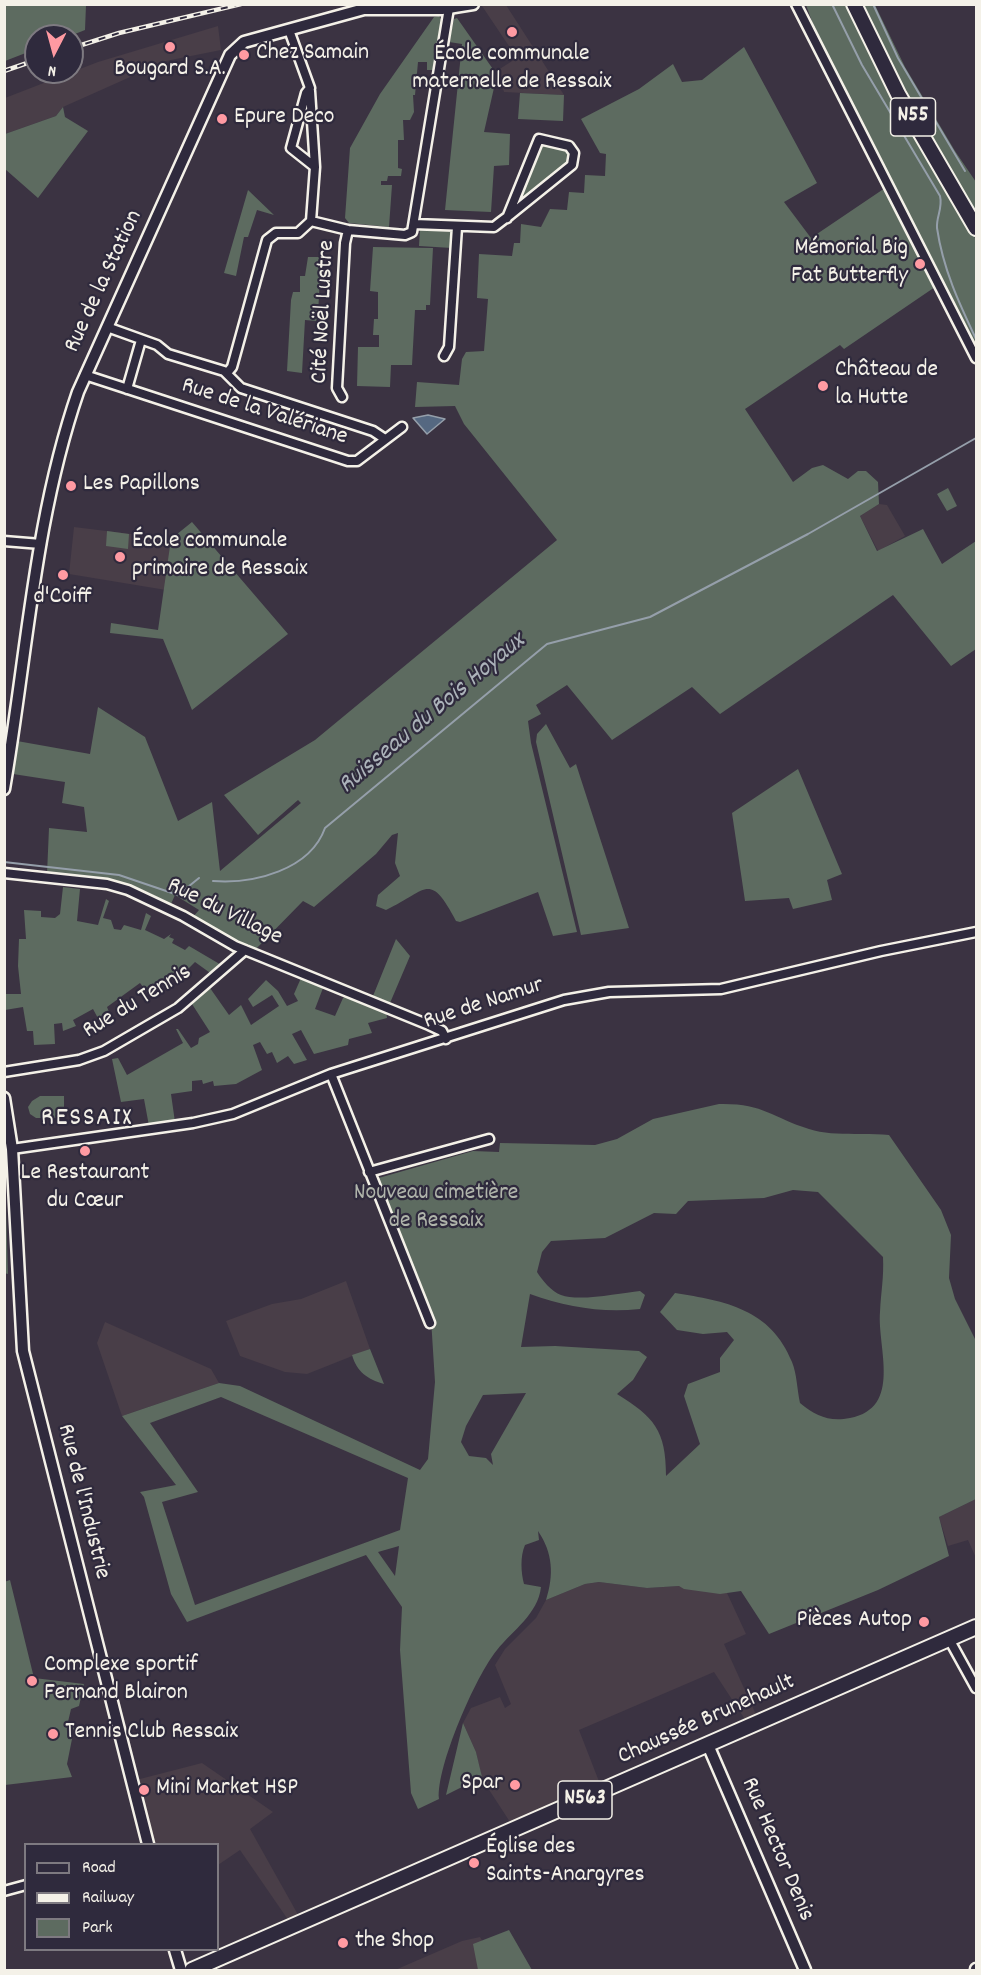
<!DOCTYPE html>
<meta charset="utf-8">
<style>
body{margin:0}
#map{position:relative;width:981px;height:1975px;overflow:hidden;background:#3b3342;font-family:Dekko,sans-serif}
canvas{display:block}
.frame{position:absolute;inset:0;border:6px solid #f4f1e8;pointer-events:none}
.legend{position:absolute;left:24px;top:1843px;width:195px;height:108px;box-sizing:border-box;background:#2f2a3d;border:2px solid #7e7a81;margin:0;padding:8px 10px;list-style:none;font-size:18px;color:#f4f1e8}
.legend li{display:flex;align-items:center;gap:12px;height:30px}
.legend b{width:30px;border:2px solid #7e7a81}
.north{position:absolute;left:24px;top:24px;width:60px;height:60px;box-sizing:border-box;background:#2f2a3d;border:2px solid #7e7a81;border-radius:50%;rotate:186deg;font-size:16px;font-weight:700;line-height:24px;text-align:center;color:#f4f1e8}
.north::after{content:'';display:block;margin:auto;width:21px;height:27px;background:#ff9aa2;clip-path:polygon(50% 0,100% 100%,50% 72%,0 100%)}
</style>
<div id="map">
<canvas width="981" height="1975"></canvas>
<div class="frame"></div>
<ul class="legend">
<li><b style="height:8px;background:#2f2a3d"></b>Road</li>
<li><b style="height:8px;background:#f4f1e8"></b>Railway</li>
<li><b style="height:16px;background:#5d6b60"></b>Park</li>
</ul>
<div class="north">N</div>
</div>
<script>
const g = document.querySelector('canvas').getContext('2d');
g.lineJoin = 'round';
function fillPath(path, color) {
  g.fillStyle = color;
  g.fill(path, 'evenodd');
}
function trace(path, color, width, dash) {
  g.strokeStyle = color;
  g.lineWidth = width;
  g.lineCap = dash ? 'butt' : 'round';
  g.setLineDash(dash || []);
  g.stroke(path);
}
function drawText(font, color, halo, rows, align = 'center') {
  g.font = font + ' Dekko,sans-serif';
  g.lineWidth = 4.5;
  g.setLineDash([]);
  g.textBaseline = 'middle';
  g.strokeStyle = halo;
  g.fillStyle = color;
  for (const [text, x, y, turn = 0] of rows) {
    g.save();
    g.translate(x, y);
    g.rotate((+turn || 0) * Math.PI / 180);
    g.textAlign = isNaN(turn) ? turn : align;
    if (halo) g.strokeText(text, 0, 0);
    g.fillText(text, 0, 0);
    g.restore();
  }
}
fillPath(new Path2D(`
 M506 5 564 95 504 92 498 70 517 58 482 6Z
 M218 26 221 50 166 61 63 107 56 116 5 134V98L98 62Z
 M879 504 887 505 905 536 878 551 860 516Z
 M74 527 171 539 166 590 69 574Z
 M346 1281 370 1349 307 1374 285 1372 240 1356 226 1321 272 1304 301 1299Z
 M105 1322 211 1369 219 1383 122 1416 97 1343Z
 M976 1499V1558L968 1540 948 1546 939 1517Z
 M599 1582 647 1588 679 1586 727 1593 746 1634 724 1644 758 1719 748 1724 714 1672 579 1730 600 1784 510 1822 482 1779 476 1752 463 1723 471 1708 500 1697 505 1708 511 1704 495 1665 505 1649 536 1618 546 1600 585 1584Z
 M202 1763 273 1812 250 1829 301 1920 291 1924 240 1850 218 1865V1844H152L136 1780Z
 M480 1937 499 1970H395L462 1941Z`), '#493e48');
fillPath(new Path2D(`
 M5 4 86 5 85 30 70 36H36V49L5 61Z
 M806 5H846L877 70 973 233 976 241V352L825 57Z
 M861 5H875L905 67 955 151 976 182V216L903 89Z
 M439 16 442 21 433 70H427V62H418L415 95H413L414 112 410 120H403L404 140H398V168L402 169 401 176H388L387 181H381V185H392L389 227 349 223 345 218 350 148 380 94 434 17Z
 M457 18 495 72 496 79 484 132 510 134 509 165 494 166 491 212 445 210 462 44 449 42 454 19Z
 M744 47 817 183 784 202 811 238 885 188 935 287 844 349 840 345 745 409 793 482 812 468 823 465 848 479 858 471H866L878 482 879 504 860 516 877 551 923 529 942 564 976 541V649L951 666 893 595 720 714 692 687 612 740 567 685 536 705 541 714 528 721 531 743 577 932 553 936 538 892 460 922 456 921C429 870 427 891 386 910L376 906 378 895 400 876 395 863 398 833 392 835 376 854 314 907 303 901 254 951 246 949 193 917 199 910 175 895 171 904C125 879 98 874 47 874L49 828 87 832 84 807 62 803 65 782 13 774 17 741 90 754 98 707 145 737 178 821 212 802 220 871 301 803 298 800 258 835 224 795 315 740 557 540 464 424 455 406 415 407 417 382 459 385 462 359 466 352 484 351 488 299 477 298 479 254 512 256 514 243H520L521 224 541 227 550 209 567 210 569 192 584 193 585 175 605 176 606 154 600 153 581 119 639 89 673 64 682 82 702 80Z
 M520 93 564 95 563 121 518 119Z
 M63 107 65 117 88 131 38 198 5 169V134L56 116Z
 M544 142 561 146 570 152 571 161 513 208 539 145Z
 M248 190 274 215 257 210 248 237H244L236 276 224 273Z
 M420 229 453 230 452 248 419 246Z
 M373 247 433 248 430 305H426V310H415L412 365H391L390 387 357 386 358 347H379V335H373L374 319H378V292L370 291Z
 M308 257H321L318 315 316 321 305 320 302 373 287 371 291 300 293 292H300V276H305Z
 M948 488 957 506 947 511 937 494Z
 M192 522 288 634 192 710 163 639 110 633 111 623 158 630 171 539Z
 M107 531 129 534 128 549 106 546Z
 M546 724 570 768 576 764 629 928 581 935 536 742 537 734Z
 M798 769 842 874 827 880 832 900 793 909 789 898 745 901 732 813Z
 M63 887 80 889 77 921 98 925 106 899 109 901 103 918 111 920 114 929 121 930 124 925 141 930 146 913 151 916 145 930 164 939 171 934 169 937 174 939 172 943 185 950 189 946 223 966 213 975 195 962 178 979 173 974 147 992 140 983 107 1007 111 1017 100 1022 93 1009 73 1020 76 1026 63 1031 62 1023 54 1024 55 1044 34 1045 33 1031H27L23 1007 5 1010V994H21L18 966 19 939H26L24 910 41 911V917L55 918 60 914Z
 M396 939 410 956 390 1003 373 996Z
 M301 978 323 988 315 1009 335 1016 343 998 348 995 386 1010 387 1018 368 1023 372 1033 349 1039 348 1045 314 1054 301 1030 292 1034 307 1060 294 1064 288 1056 277 1063 272 1052 267 1054 260 1042 253 1045 262 1070 236 1084 214 1086 213 1081 203 1084 202 1080 192 1081V1091L171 1094 175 1122 149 1126 144 1099 121 1102 112 1059 118 1058 127 1075 183 1043 176 1029H178L191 1048 198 1044 199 1038 210 1032 192 1004 210 988 229 1015 241 1005 251 1025 279 1006 272 995 253 1007 248 999 266 980 278 991 287 1006 298 1001 294 994Z
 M40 1096H64V1118H36L30 1114 28 1107 32 1101Z
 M719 1104C763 1103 771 1117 809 1129 833 1137 864 1132 889 1135L941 1210 951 1235 949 1278 955 1299 976 1341V1499L939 1517 949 1556 878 1590 769 1634 741 1591 720 1594 684 1589 679 1586 647 1588 599 1582 585 1584 546 1600C554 1575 553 1553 538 1531L539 1540 525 1545C520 1556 521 1573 524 1584L541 1587C538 1614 513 1630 497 1650 476 1675 436 1767 439 1799L418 1809 411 1793 400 1650 402 1607 366 1555 187 1622 171 1594 144 1497 140 1492 176 1485 122 1416 219 1383 240 1386 420 1470 428 1459 435 1382 431 1319 375 1179 473 1151 499 1152 500 1143 595 1145 617 1139 653 1119ZM793 1190 818 1192 883 1257C884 1278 881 1291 880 1312 877 1347 903 1408 850 1418 829 1422 816 1416 800 1403 797 1390 797 1374 792 1362 771 1309 725 1301 675 1293L660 1312 677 1330 703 1334 727 1332 734 1340 720 1358V1372L688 1384 684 1396 700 1444 666 1476C666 1430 654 1417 617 1394L633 1380 647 1357 639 1351 555 1346 521 1347 530 1294C567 1307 601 1313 640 1309L645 1295 640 1291C620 1293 579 1302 561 1295 552 1292 542 1280 537 1272L542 1252 551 1241 605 1238 654 1213 676 1214 688 1201 764 1198ZM526 1393 491 1454 493 1465 486 1458 469 1456 461 1442 466 1426 483 1395ZM221 1397 408 1478 400 1530 195 1605 162 1502 198 1492 150 1423ZM399 1546 395 1576 378 1552Z
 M4 1176H5L8 1274 4 1273Z
 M370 1349 384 1384C367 1379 357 1372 352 1355Z
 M10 1580 34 1678 84 1684 79 1706 71 1709 68 1722 75 1724 67 1764 72 1777 5 1785 4 1582Z
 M463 1723 476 1752 482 1777 446 1795Z
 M509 1930 532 1970H478L473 1944Z`), '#5d6b60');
const water = new Path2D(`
 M428 415 445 419 427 434 413 418Z`);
fillPath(water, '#556881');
trace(water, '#959faa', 1.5);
trace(new Path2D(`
 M832 4 862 65 940 196C943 208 936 217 937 228 943 269 959 303 976 339
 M873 4 898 58 965 171
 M4 862 119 875 178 895 199 878
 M213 881C254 884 310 870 325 828L547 644 650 617 808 534 976 438`), '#959faa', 2);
const minor = new Path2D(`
 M796 4 976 358
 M310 91 315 167
 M311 221 348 230 405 235 412 232 449 8
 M414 224 494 227C499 223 504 219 510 215L572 165 574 153 569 146 539 139 507 218
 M107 327 157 345 168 354 224 371 241 388 373 431 385 439
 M444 356 449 347 457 227
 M227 373 232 367 267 240 276 233H298L311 221 315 167 291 148 306 93 310 88 289 30
 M85 375 348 461H357L402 427
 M127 389 141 340
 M342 397 337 388 345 243 348 230
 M4 541 41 544
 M4 873 107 884 128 890 183 916 235 946 429 1025 442 1031 446 1039
 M4 1072 79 1060 104 1051 178 1008 245 950
 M331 1074 430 1323
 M12 1149 193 1123 233 1114 331 1074 564 1000 609 992 721 989 881 951 976 932
 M369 1172 489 1139
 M949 1639 976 1688
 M4 1891 26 1885`);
const tertiary = new Path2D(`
 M4 789C27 656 34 520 78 392L230 55 244 42 364 9H442L473 4
 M4 1098 12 1149 23 1351 148 1844
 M708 1745 805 1970
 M175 1950 181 1970
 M976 1970V1969`);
const primary = new Path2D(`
 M854 4 898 94 976 228
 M192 1970 976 1627`);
trace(minor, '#f4f1e8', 13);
trace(tertiary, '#f4f1e8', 15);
trace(primary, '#f4f1e8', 18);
trace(minor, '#2f2a3d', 8);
trace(tertiary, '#2f2a3d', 10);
trace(primary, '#2f2a3d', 14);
const rail = new Path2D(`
 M72 48 119 33 241 4
 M4 71 36 60`);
trace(rail, '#f4f1e8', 4.5);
trace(rail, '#2f2a3d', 2, [7]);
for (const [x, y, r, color] of [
 [512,32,6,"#ff9aa2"],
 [170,47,6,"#ff9aa2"],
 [244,55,6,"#ff9aa2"],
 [222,119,6,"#ff9aa2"],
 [920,264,6,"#ff9aa2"],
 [823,386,6,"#ff9aa2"],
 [71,486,6,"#ff9aa2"],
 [120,557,6,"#ff9aa2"],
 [63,575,6,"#ff9aa2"],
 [85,1151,6,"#ff9aa2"],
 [924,1622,6,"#ff9aa2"],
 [32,1681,6,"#ff9aa2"],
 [53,1734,6,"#ff9aa2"],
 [515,1785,6,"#ff9aa2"],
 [144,1790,6,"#ff9aa2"],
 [474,1863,6,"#ff9aa2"],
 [343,1943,6,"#ff9aa2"]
]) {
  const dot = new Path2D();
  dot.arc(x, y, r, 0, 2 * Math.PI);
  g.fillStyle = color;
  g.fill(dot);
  trace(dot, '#2f2a3d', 2);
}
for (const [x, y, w] of [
 [913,117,45],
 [585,1800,54]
]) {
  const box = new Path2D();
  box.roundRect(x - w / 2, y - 19, w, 38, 4.5);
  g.fillStyle = '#2f2a3d';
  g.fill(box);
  trace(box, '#f4f1e8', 1.5);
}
drawText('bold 22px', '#f4f1e8', null, [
 ["N55",913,117],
 ["N563",585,1800]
]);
drawText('24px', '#f4f1e8', '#2f2a3d', [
 ["Chez Samain",256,55],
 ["École communale",512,56,"center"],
 ["maternelle de Ressaix",512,84,"center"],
 ["Bougard S.A.",170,71,"center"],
 ["Epure Deco",234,119],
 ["Mémorial Big",908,250,"right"],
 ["Fat Butterfly",908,278,"right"],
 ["Château de",835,372],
 ["la Hutte",835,400],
 ["Les Papillons",83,486],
 ["École communale",132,543],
 ["primaire de Ressaix",132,571],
 ["d'Coiff",63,599,"center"],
 ["Le Restaurant",85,1175,"center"],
 ["du Cœur",85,1203,"center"],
 ["Pièces Autop",912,1622,"right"],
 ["Complexe sportif",44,1667],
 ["Fernand Blairon",44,1695],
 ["Tennis Club Ressaix",65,1734],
 ["Spar",503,1785,"right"],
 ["Mini Market HSP",156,1790],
 ["Église des",486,1849],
 ["Saints-Anargyres",486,1877],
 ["the Shop",355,1943]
], 'left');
drawText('24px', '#f4f1e8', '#2f2a3d', [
 ["Rue de la Station",105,282,-65],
 ["Cité Noël Lustre",325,312,-87],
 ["Rue de la Valériane",264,413,18],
 ["Rue du Village",224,913,26],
 ["Rue du Tennis",138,1003,-31],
 ["Rue de Namur",484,1005,-18],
 ["Rue de l'Industrie",82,1502,76],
 ["Chaussée Brunehault",707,1721,-24],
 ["Rue Hector Denis",776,1850,67]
]);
drawText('24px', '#b0b5ab', '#2f2a3d', [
 ["Nouveau cimetière",436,1195],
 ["de Ressaix",436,1223]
]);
drawText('italic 26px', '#acb3ba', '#2f2a3d', [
 ["Ruisseau du Bois Hoyaux",433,715,-40]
]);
g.letterSpacing = '1.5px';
drawText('27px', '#f4f1e8', '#2f2a3d', [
 ["RESSAIX",87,1120]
]);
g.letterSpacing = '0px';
</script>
